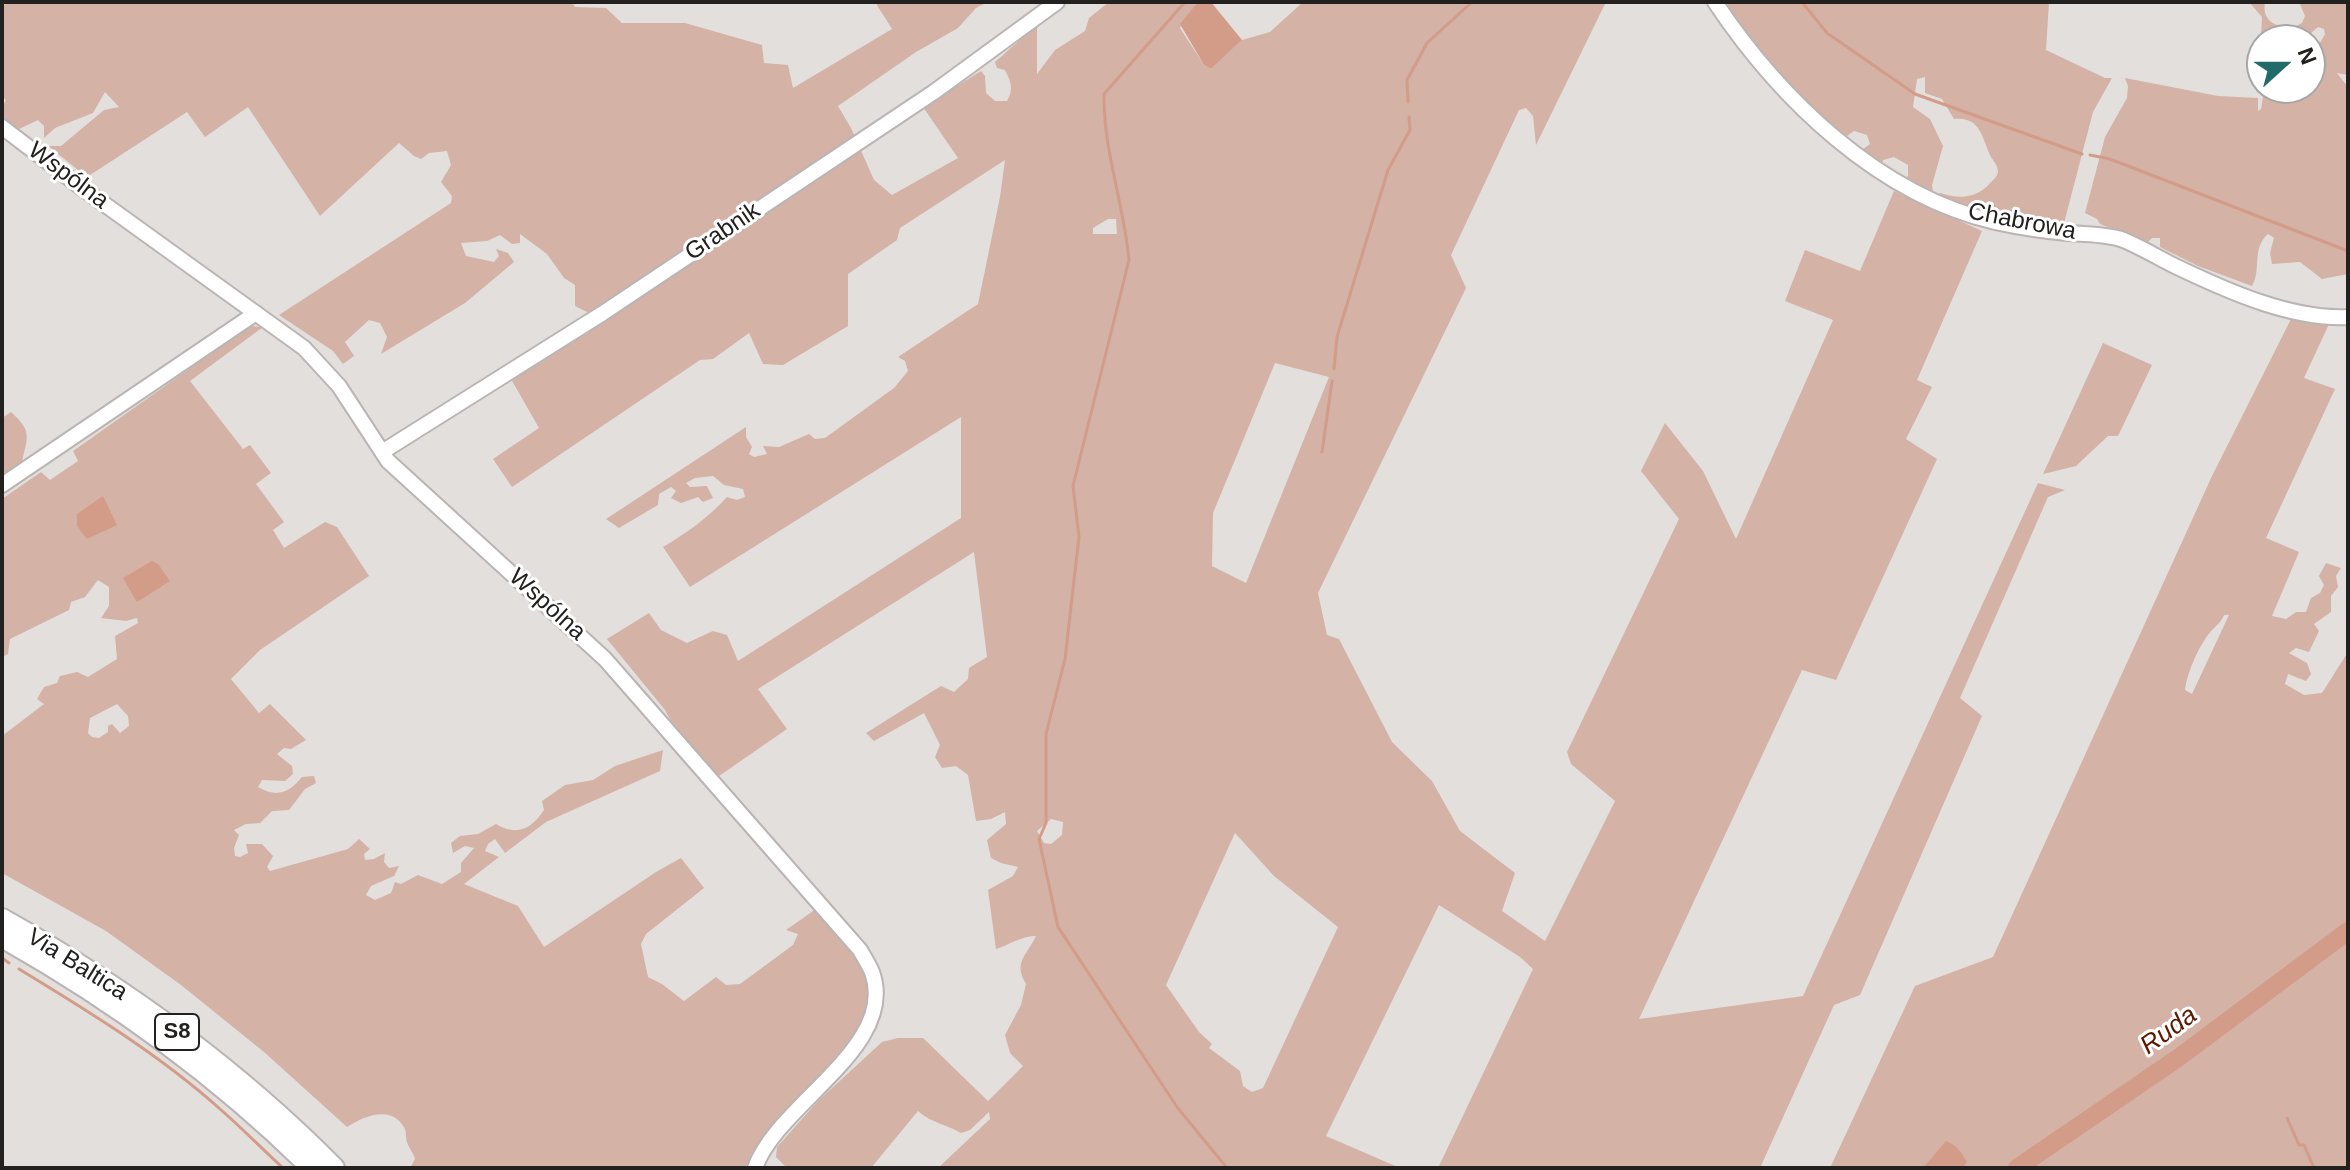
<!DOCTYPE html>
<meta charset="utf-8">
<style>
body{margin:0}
#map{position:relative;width:2350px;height:1170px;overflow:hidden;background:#e3dfdd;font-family:Helvetica,sans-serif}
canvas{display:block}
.frame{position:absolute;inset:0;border:4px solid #222120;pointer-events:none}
.north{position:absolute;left:2246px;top:24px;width:80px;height:80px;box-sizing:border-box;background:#fff;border:2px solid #a7a6a6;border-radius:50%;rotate:69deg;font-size:22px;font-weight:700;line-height:32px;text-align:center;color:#222120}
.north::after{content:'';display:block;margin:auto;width:28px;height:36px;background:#216c68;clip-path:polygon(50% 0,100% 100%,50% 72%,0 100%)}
</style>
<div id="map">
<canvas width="2350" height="1170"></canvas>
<div class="frame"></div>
<div class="north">N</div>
</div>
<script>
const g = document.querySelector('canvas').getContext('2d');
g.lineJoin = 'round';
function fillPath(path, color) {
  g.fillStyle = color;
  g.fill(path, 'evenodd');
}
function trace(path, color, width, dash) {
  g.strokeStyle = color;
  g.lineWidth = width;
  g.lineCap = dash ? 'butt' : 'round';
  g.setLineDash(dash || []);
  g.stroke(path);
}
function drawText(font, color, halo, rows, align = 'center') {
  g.font = font + ' Helvetica,sans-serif';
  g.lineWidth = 6;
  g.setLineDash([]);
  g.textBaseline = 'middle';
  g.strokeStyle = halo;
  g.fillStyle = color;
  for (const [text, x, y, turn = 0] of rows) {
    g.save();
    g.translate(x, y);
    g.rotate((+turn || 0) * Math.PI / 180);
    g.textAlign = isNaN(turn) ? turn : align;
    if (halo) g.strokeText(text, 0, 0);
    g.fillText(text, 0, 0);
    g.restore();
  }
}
fillPath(new Path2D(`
 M8 2H572L575 7 606 8 622 23H685L762 45 764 63 788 65 793 88 892 29 875 2H988L976 8 958 28 916 52 838 106 851 128 874 180 892 195 958 158 923 107 981 71 985 76 986 93 995 101H1007C1014 89 1011 82 1005 70L997 68 995 62 1037 25V74L1055 50 1085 31 1089 18 1109 2H1198L1180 28 1204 65 1211 69 1242 40 1270 32 1303 2H1606L1536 145 1533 116 1526 108 1519 110 1451 255 1466 288 1318 593 1327 635 1339 639 1392 742 1432 781 1460 831 1515 873 1502 911 1545 941 1615 801 1571 764 1567 752 1679 519 1641 471 1665 423 1703 471 1736 539 1833 320 1785 301 1805 250 1860 271 1894 191 1982 231 1917 380 1932 387 1906 439 1937 459 1836 680 1802 670 1639 1019 1803 996 2038 483 2065 490 2048 497 1960 698 1982 716 1860 995 1834 1005 1760 1168H1438L1533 969 1520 957 1439 905 1326 1136 1400 1168H938L990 1119 989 1112 970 1130 961 1133C946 1124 931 1123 918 1111L871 1168H787L776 1157 777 1147 818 1101 882 1042 898 1038H923L988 1101 1023 1066 1010 1053 1005 1035 1021 1005 1026 984C1013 962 1026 957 1036 936 1024 935 1008 945 996 949L988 890 1013 876 1018 867 1001 863 991 858 987 840 1006 824 1005 812 991 819 976 821 968 775 956 766 942 768 935 757 940 745 924 713 874 741 866 733 941 686 954 692 968 679 969 668 987 657 974 552 758 689 787 729 719 776 672 723 665 710 607 639 649 613 661 630 687 643 713 631 727 635 738 661 961 518V417L690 587 663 547C688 532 708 518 727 497L737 500 745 497 743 489 724 485 713 476 695 478 686 483 690 487 707 486 713 498 703 502 698 497 681 503 671 498 676 491 671 487 659 494 658 505 619 528 606 519 746 427V437L752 447 749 454 754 457 767 454 763 446 779 447 809 434 815 439 825 438 894 388 908 371 905 361 898 357 978 304 1000 197 1005 160 900 228 897 240 848 274V326L783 365 763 364 749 333 713 359 700 360 512 487 493 459 539 428 511 379 603 320 575 306V285L564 278 547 254 520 234V243L512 244 500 235 487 241 461 243 466 256 494 262 499 256 496 249 508 253 514 262 465 303 381 354 387 337 380 323 369 320 345 342 354 356 343 364 333 351 279 315 451 203 452 196 441 182 451 165 447 151 429 153 421 159 414 156 399 143 320 216 248 107 205 137 187 112 87 177 48 146H61L104 110 119 107 105 92 93 113 55 128 44 138V126L38 120 19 129 2 118V107L6 100 2 96V6ZM1108 219H1116L1117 234H1093V228ZM1275 363 1329 377 1246 583 1212 566 1213 513ZM1051 819 1063 822 1062 835 1051 844 1044 843 1037 831ZM1235 833 1274 876 1338 927 1263 1088 1252 1092 1243 1086 1240 1071 1209 1048 1212 1044 1199 1032 1166 985Z
 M1726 2H2049L2046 50 2105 78H2112L2093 112 2063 227 1982 215 1936 197 1940 193C1960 199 1977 199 1991 182 1995 178 1997 177 1998 172 1998 165 1993 161 1990 155 1981 135 1980 117 1954 119L1942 99 1925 93V77L1917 79 1913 107 1930 119 1943 146 1932 185 1933 193 1902 181 1908 176V165L1894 157 1883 160 1881 166 1859 152 1870 144 1867 135 1854 131 1844 138 1756 49Z
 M2249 2H2265C2262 21 2274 25 2290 29L2302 23 2305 16 2299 2H2348V75L2337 73 2348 87V274L2322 279 2300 262 2272 264 2270 253 2274 238 2268 234C2251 249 2262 269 2252 286L2198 266 2160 247V238H2152L2148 242 2100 224 2097 219 2085 213 2105 137 2127 98 2128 86 2125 78 2218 96 2258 98V111L2261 109 2263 97 2258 91 2262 17ZM2318 27 2324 29 2325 34 2320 43 2310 47V88H2262V40H2303Z
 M2292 317 2329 324 2304 378 2335 389 2266 538 2299 552 2272 616 2286 619 2296 612H2306L2311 598 2320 593 2324 585 2319 576 2326 563 2341 568 2336 576 2338 587 2331 596V612L2314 624 2319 631 2309 652 2296 648 2289 653 2307 663 2311 674 2306 681 2288 674 2285 684 2304 695 2322 693 2348 652V1168H1830L1915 986 1993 957 2212 476ZM2224 615H2229L2192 694 2185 690C2188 670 2199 645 2212 630 2218 624 2221 622 2224 615Z
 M250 326 263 327 190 381 243 449 250 445 271 473 256 484 284 522 273 530 284 548 325 522 337 527 369 576 260 650 231 679 259 713 270 704 306 740 291 749 284 748 277 754 292 766 293 774 285 781 262 780 258 787C277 798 289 793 302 777L314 776 316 783 305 789 289 810 272 811 260 823 246 824 234 830 239 835 234 848 235 856 240 857 248 853 246 844H262L273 856 267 867 270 871 348 849 359 839 370 849 364 854 365 860 374 859 385 853 384 862 389 868 399 866 394 876 371 886 366 895 375 900 391 893 395 882 401 884 418 875 442 884 461 872V863L474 848 465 846 453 853 451 843 460 836 478 834 496 824C516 836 531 830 544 810L542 801 565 785 593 780 615 766 663 750 660 771 546 822 505 853 495 839 488 844 485 851 499 857 464 884 518 906 544 947 656 872 681 858 704 888 646 934 641 944 648 977 662 984 684 1001 716 977 726 985 740 984 793 945 798 934 786 930 816 909C834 929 859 951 867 978 884 1032 807 1085 775 1121 763 1135 754 1152 745 1168H410L415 1159C413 1152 409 1148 407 1142 406 1139 406 1131 405 1129 392 1104 364 1116 347 1127L264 1052 181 985 106 931 2 873V736L44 704 37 699 44 687 57 683 60 676 77 672 88 677 117 659 115 636 138 623 137 618 126 621 101 618 109 606V587L98 580 85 597 71 602 69 610 10 639 8 654 2 657V499L41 472 50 480 78 461 73 451ZM117 704 128 716 129 726 120 733 112 724 108 726V732L99 738 92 737 88 733 90 718Z
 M2103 343 2152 365 2118 436H2108L2076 466 2043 474Z
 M11 412C32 431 28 436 22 461L2 476V418Z`), '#d4b2a6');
fillPath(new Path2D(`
 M1198 2H1211L1242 40 1211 69 1204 65 1180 24Z
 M103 496 117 525 87 539 77 526V514Z
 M152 561 158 564 170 581 137 602 123 578Z
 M1946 1141C1956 1144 1962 1153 1967 1162L1962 1168H1923Z`), '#d39c89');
trace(new Path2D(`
 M1185 2 1104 94C1103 150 1124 204 1129 260L1073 486 1079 537 1065 659 1046 734V823L1039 839 1058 927 1177 1107 1227 1168
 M1802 2 1827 33 1915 94 2082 154
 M1408 102 1407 80 1427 43 1472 2
 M2090 155 2110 159 2348 251
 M1334 369 1337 337 1388 170 1410 130 1409 117
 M1322 452 1332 381
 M2 958 9 963
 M19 969C88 1011 160 1055 220 1109 242 1128 262 1149 283 1168
 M2287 1118 2299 1145H2304L2314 1168`), '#d39c89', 3);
trace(new Path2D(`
 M2017 1168 2178 1058 2348 931`), '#d39c89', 18);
const minor = new Path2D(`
 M1715 2C1779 98 1878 195 1995 222 2018 227 2043 231 2067 233 2084 234 2104 234 2121 239 2139 246 2157 257 2175 266 2225 290 2291 320 2348 317
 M2 127 82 188 304 348 339 386 388 461 605 659 860 950C864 957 869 965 872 972 899 1047 777 1104 755 1168
 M382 452 603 313 934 92 1057 2
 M2 485 256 313`);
const highway = new Path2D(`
 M2 919C123 987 236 1069 334 1168
 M2 937C114 1000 220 1077 312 1168`);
trace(minor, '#bab5b4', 18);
trace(highway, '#bab5b4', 24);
trace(minor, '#fff', 14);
trace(highway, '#fff', 20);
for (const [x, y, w] of [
 [177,1032,44]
]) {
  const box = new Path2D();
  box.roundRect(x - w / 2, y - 18, w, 36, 6);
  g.fillStyle = '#fff';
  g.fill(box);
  trace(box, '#222120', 2);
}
drawText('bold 22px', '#222120', null, [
 ["S8",177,1032]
]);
drawText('24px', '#222120', '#fff', [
 ["Wspólna",68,176,37],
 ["Chabrowa",2022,222,11],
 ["Grabnik",723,232,-34],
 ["Wspólna",547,605,42],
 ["Via Baltica",77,965,32]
]);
drawText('italic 26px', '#5b1a00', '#fff', [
 ["Ruda",2169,1031,-36]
]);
</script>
